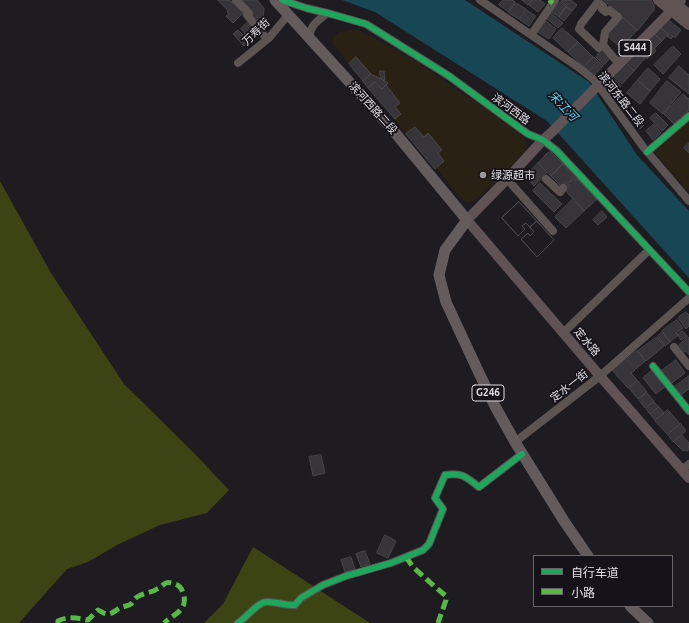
<!DOCTYPE html>
<meta charset="utf-8">
<style>
body{margin:0}
#map{position:relative;width:689px;height:623px;overflow:hidden;background:#1f1c21;font-family:Ubuntu,"Noto Sans SC",sans-serif}
canvas{display:block}
.legend{position:absolute;left:533px;top:555px;width:140px;height:52px;box-sizing:border-box;background:#161219;border:1px solid #676369;margin:0;padding:5px 7px;list-style:none;font-size:12px;color:#e0dde2}
.legend li{display:flex;align-items:center;gap:8px;height:20px}
.legend b{width:20px;border:1px solid #676369}
</style>
<div id="map">
<canvas width="689" height="623"></canvas>
<ul class="legend">
<li><b style="height:5px;background:#20a55d"></b>自行车道</li>
<li><b style="height:5px;background:#58b947"></b>小路</li>
</ul>
</div>
<script>
const g = document.querySelector('canvas').getContext('2d');
g.lineJoin = 'round';
function fillPath(path, color) {
  g.fillStyle = color;
  g.fill(path, 'evenodd');
}
function trace(path, color, width, dash) {
  g.strokeStyle = color;
  g.lineWidth = width;
  g.lineCap = dash ? 'butt' : 'round';
  g.setLineDash(dash || []);
  g.stroke(path);
}
function drawText(font, color, halo, rows, align = 'center') {
  g.font = font + ' Ubuntu,"Noto Sans SC",sans-serif';
  g.lineWidth = 3.5;
  g.setLineDash([]);
  g.textBaseline = 'middle';
  g.strokeStyle = halo;
  g.fillStyle = color;
  for (const [text, x, y, turn = 0] of rows) {
    g.save();
    g.translate(x, y);
    g.rotate((+turn || 0) * Math.PI / 180);
    g.textAlign = isNaN(turn) ? turn : align;
    if (halo) g.strokeText(text, 0, 0);
    g.fillText(text, 0, 0);
    g.restore();
  }
}
fillPath(new Path2D(`
 M356 29 395 49 425 67 454 88 497 115 519 132 526 141 527 146 526 150 500 178 473 202H467L461 199 439 171 435 169 333 44V37L339 32H345Z
 M689 117V192L654 152Z`), '#292214');
fillPath(new Path2D(`
 M0 181 51 273 124 384 193 452 229 490 207 513 160 525 117 545 88 562 67 569 19 623H0Z
 M253 547 370 623H204L223 604Z`), '#3d4413');
fillPath(new Path2D(`
 M342 0H465L589 82 637 155 689 211V278L547 121 375 12Z`), '#174754');
const building = new Path2D(`
 M218 0H230L243 13 233 23 226 16 229 14 227 12 228 11Z
 M238 0H257L264 8 263 23 258 27Z
 M503 0H513L515 2 509 12 499 5Z
 M522 0H532L528 5Z
 M533 0H540L545 4 538 12 529 5Z
 M562 0H571L577 5 572 11 561 1Z
 M604 0H651L654 5V10L638 30Z
 M560 2 566 7 559 17 552 12Z
 M516 3 526 9 519 19 509 13Z
 M566 7 572 11 564 21 559 17Z
 M526 10 536 16 529 26 520 20Z
 M551 13 563 23 558 28 546 18Z
 M622 17 637 30 621 48 606 35Z
 M666 18 681 30 675 38 673 36 671 39 667 36 668 34 659 26Z
 M249 21 258 33 244 46 233 34 238 30 243 35 245 33 241 29Z
 M546 21 556 29 549 39 538 32Z
 M659 26 668 34 662 41 653 33Z
 M562 28 578 42 568 52 553 38Z
 M653 33 662 41 654 49 646 41Z
 M646 41 656 51 647 59 637 50Z
 M578 42 593 57 584 67 568 52Z
 M673 46 681 54 663 74 654 65Z
 M603 49 611 57 604 65 596 57Z
 M637 51 645 58 634 71 626 63Z
 M356 57 371 74 363 81 349 64Z
 M594 57 598 61 589 71 585 67Z
 M599 62 603 66 594 76 590 72Z
 M626 63 634 71 622 84 613 76Z
 M679 66 689 75V94L669 78Z
 M648 68 660 79 650 91 638 80Z
 M380 71H384L385 81 381 79Z
 M371 74 381 79 388 83 382 89 375 82 368 88 363 81Z
 M612 77 621 86 612 96 603 87Z
 M638 80 650 91 640 104 627 93Z
 M667 81 681 92 663 114 650 103Z
 M375 82 382 89 386 85 400 103 395 107 401 114 395 119 368 88Z
 M683 94 689 99V110L675 125 664 114Z
 M656 113 668 125 662 131 650 118Z
 M640 119 644 125 640 129 635 122Z
 M654 124 661 133 653 140 646 131Z
 M415 127 424 137 428 133 442 150 438 153 444 161 435 169 406 134Z
 M689 143V153L684 148Z
 M551 152 563 164 551 176 538 163 547 153Z
 M538 163 547 172 534 186 525 177Z
 M563 164 575 177 563 188 551 176Z
 M575 177 597 199 584 211 563 188Z
 M540 183 562 204 554 212 533 191Z
 M573 199 584 211 566 228 555 217Z
 M519 202 554 240 537 257 521 239 528 233 530 236 534 232 526 223 522 226 525 229 518 236 502 218Z
 M519 202 537 221 530 227 526 223 522 226 525 229 518 236 502 218Z
 M602 211 607 217 598 225 593 220Z
 M537 221 554 240 537 257 521 239 528 233 530 236 534 232 530 227Z
 M686 312 689 315V326L686 329 678 318Z
 M677 320 683 328 676 333 678 335 670 342 662 331Z
 M683 331 687 336 681 340 678 336H679L678 334Z
 M663 332 670 342 665 346 658 336Z
 M657 337 664 346 646 361 638 351Z
 M688 337 689 338V355L686 351 684 352 679 345Z
 M637 351 645 361 636 369 627 359Z
 M625 358 635 370 631 373 637 380 628 388 612 370Z
 M676 360 685 373 669 385 660 372Z
 M654 369 667 385 656 394 643 378Z
 M689 376V389L678 397 672 389Z
 M638 381 647 392 638 399 629 388Z
 M647 393 654 401 645 408 639 400Z
 M654 402 659 407 650 414 646 409Z
 M659 407 664 413 655 420 651 415Z
 M668 410 680 424 667 434 655 421Z
 M681 424 686 431 673 442 668 435Z
 M682 435 689 443 688 451 682 450 674 442Z
 M321 455 325 473 313 476 309 457Z
 M385 535 396 541 388 558 377 553Z
 M365 551 370 564 361 567 356 554Z
 M351 557 355 569 345 572 341 560Z`);
fillPath(building, '#373539');
trace(building, '#474649', 1);
trace(new Path2D(`
 M563 188 575 177`), '#3c393e', 8, [8, 4]);
trace(new Path2D(`
 M236 0 249 13 247 15 267 39
 M282 0 306 8 331 14 366 24 449 76 528 134 543 140 557 151 689 292
 M480 0 578 67 593 79 598 85 644 148 689 201
 M531 35 555 0
 M309 37C312 23 317 22 327 13
 M603 45 605 32 618 17 609 10 606 12 602 9 603 6 598 2 581 24 579 29 599 48 603 45 619 64
 M238 63 269 38 288 15
 M647 152 689 116
 M507 179 553 231
 M546 179 560 192 563 188
 M563 333 649 250
 M674 347 689 366
 M653 366 689 411
 M515 442 600 376 689 298
 M682 470 689 464
 M238 623C246 618 258 602 266 602 276 601 285 606 295 605L301 598 323 585 346 576 391 563 423 550 429 544 443 509 435 498 445 475C462 472 466 477 479 487L522 454`), '#5c5353', 8);
trace(new Path2D(`
 M658 0 689 25
 M671 0 689 14
 M681 0 674 8 552 132 543 140 507 179 467 220 600 376 689 478`), '#5f5355', 10);
trace(new Path2D(`
 M275 0 392 129 453 203 467 220 445 250 439 275 446 302 479 373 496 408 515 442 564 521 588 556
 M630 606 648 623`), '#635b5c', 11);
trace(new Path2D(`
 M549 0 553 3
 M406 557 413 567 434 586 446 596V600L438 623
 M58 623V621C67 616 78 618 88 620L98 610C101 611 105 615 109 614 114 613 118 608 122 607 125 606 128 606 131 604 133 602 134 599 137 597 143 593 151 593 157 589 166 585 163 580 175 584 179 585 182 589 183 593 189 610 174 614 164 623`), '#58b947', 5, [10, 5]);
trace(new Path2D(`
 M282 0 306 8 331 14 366 24 449 76 528 134 543 140 557 151 689 292
 M647 152 689 116
 M653 366 689 411
 M238 623C246 618 258 602 266 602 276 601 285 606 295 605L301 598 323 585 346 576 391 563 423 550 429 544 443 509 435 498 445 475C462 472 466 477 479 487L522 454`), '#20a55d', 6);
for (const [x, y, r, color] of [
 [483,175,4,"#9c999e"]
]) {
  const dot = new Path2D();
  dot.arc(x, y, r, 0, 2 * Math.PI);
  g.fillStyle = color;
  g.fill(dot);
  trace(dot, '#161219', 1.5);
}
for (const [x, y, w] of [
 [635,48,32],
 [488,393,32]
]) {
  const box = new Path2D();
  box.roundRect(x - w / 2, y - 8, w, 16, 3);
  g.fillStyle = '#161219';
  g.fill(box);
  trace(box, '#e0dde2', 1);
}
drawText('bold 10px', '#e0dde2', null, [
 ["S444",635,48],
 ["G246",488,393]
]);
drawText('11px', '#e0dde2', '#161219', [
 ["万寿街",256,32,-44],
 ["滨河东路二段",621,99,52],
 ["滨河西路二段",373,108,48],
 ["滨河西路",511,109,36],
 ["定水路",587,342,50],
 ["定水一街",569,386,-38]
]);
drawText('11px', '#e0dde2', '#161219', [
 ["绿源超市",491,175]
], 'left');
drawText('italic 12px', '#4ad9fe', '#161219', [
 ["宋江河",563,106,46]
]);
</script>
